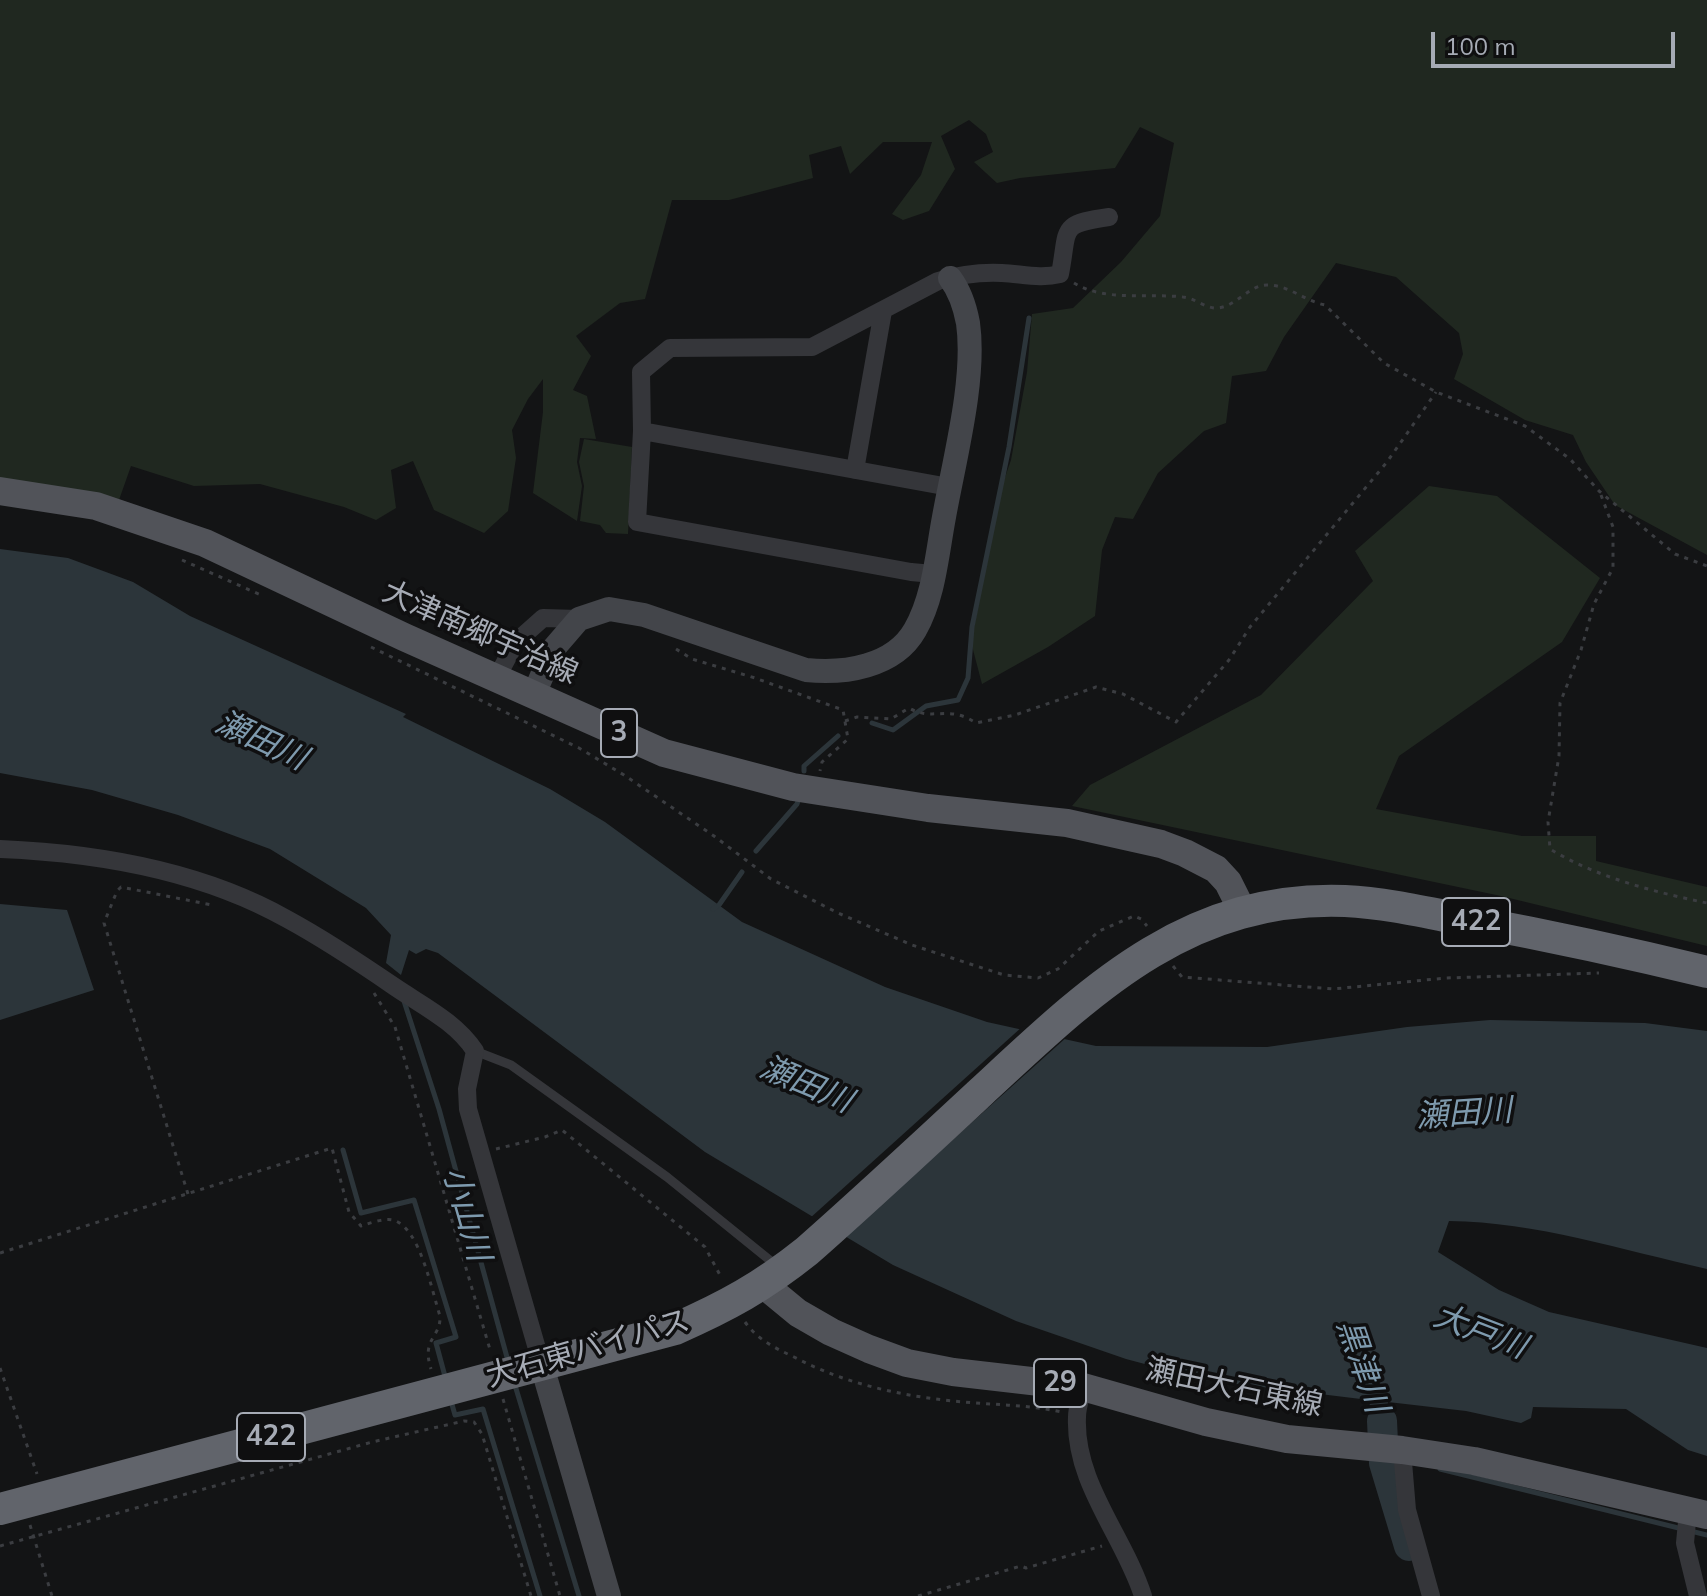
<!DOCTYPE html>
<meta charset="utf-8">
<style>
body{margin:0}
#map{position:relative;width:1707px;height:1596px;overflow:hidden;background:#131415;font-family:Mulish,sans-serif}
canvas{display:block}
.scale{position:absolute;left:1431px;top:32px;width:244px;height:36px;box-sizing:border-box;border:4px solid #a6abb5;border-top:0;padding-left:10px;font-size:24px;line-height:28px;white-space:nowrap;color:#a6abb5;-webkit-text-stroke:6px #0f0f10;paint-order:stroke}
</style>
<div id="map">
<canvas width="1707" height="1596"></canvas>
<div class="scale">100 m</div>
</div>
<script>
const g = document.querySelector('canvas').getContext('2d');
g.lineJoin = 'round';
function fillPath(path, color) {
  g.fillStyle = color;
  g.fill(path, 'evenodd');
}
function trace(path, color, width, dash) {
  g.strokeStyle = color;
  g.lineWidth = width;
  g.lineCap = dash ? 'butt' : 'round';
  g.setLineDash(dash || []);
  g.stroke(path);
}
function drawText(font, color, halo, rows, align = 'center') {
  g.font = font + ' Mulish,"Noto Sans JP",sans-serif';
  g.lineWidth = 7;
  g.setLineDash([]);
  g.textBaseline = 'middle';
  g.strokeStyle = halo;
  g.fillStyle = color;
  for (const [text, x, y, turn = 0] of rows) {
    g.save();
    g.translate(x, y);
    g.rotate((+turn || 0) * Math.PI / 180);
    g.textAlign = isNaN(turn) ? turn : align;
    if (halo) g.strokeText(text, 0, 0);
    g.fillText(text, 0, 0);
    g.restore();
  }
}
fillPath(new Path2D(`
 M0 0H1707V555L1615 505 1586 462 1573 435 1525 420 1454 379 1463 354 1459 333 1396 277 1336 263 1284 337 1266 371 1232 376 1226 423 1204 431 1158 473 1133 519 1115 517 1102 550 1095 616 1048 647 982 684 971 642 1002 486 1011 460 1027 372 1032 314 1073 308 1121 262 1160 216 1174 143 1140 127 1115 168 1020 178 997 183 974 162 993 152 986 134 969 120 941 136 955 169 929 211 903 220 892 214 921 175 932 142H883L850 174 841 146 809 155 813 178 729 200H672L645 299 620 303 576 336 591 356 573 390 587 396 596 439 580 438 577 462 582 486 577 521 533 493 543 412V379L528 399 512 430 516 458 508 511 484 533 434 510 413 461 391 470 396 508 376 520 344 507 260 484 194 486 131 466 119 500 0 479Z
 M584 439 632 447 628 534 606 533 600 525 580 521 584 486 579 462Z
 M1429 486 1497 496 1600 578 1562 642 1399 756 1376 809 1522 836H1596V861L1707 887V946L1501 896 1072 806 1090 785 1261 695 1373 581 1355 551Z`), '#202820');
fillPath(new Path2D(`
 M0 549 68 558 133 582 190 616 406 714 403 717 550 789 605 822 742 922 885 987 987 1022 1096 1046 1267 1047 1407 1027 1490 1020 1645 1023 1707 1031V1269C1622 1250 1536 1222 1449 1221L1438 1252 1499 1290 1549 1312 1707 1348V1456L1688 1450 1626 1409 1533 1407 1531 1418 1521 1423 1466 1411 1388 1402 1385 1436 1375 1433 1369 1400 1205 1380 1126 1359 1016 1321 893 1265 705 1152 438 953 426 949 416 954 409 950 401 975 386 963 391 935 366 908 270 849 178 815 92 790 0 773Z
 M0 904 67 910 94 990 0 1020Z`), '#2c353a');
fillPath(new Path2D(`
 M1023 1026 1068 1036 842 1239 809 1219Z`), '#131415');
trace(new Path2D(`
 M872 723 893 730 926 706 958 700 968 678 972 627 1009 447 1029 318
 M804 771V766L838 736
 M756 851 797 804 799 798
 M713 909 719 905 742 872
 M403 998 439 1109 508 1361
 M343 1150 361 1213 414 1200 456 1337 436 1343 446 1380
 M514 1382 579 1596
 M451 1401 455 1415 483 1409 540 1596
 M1440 1469 1707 1535`), '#2c353a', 5);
trace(new Path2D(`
 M1382 1421 1384 1463 1409 1546`), '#2c353a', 30);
trace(new Path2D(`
 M1074 283C1105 302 1148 293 1183 297 1195 298 1206 309 1218 308 1237 306 1250 284 1268 285 1288 285 1305 301 1325 305L1384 363 1436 392 1525 426 1570 459 1599 491 1675 554 1707 566
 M1601 495 1613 527V568L1594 604 1581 650 1560 703 1559 756 1548 822 1550 849C1596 877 1654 892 1707 903
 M182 560 263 596
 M371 647 579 748 624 775 714 836 771 879 838 913 912 945 1004 975 1038 978 1058 969 1099 931 1134 916 1141 919 1147 926
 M676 649 692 659 755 678 843 710 848 739 822 762 820 771
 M845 721 857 717 891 719 909 708C933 722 948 704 976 723L1015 715 1096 687 1123 694 1176 722 1229 660 1250 627 1387 462 1436 392
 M1173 966 1182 977 1333 989 1446 978 1599 973
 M374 993 395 1027 491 1353
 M496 1149 545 1137 562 1130 705 1247 721 1277
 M188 1194 104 923 117 891 121 887 212 905
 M0 1253 332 1148 349 1212 361 1226C371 1223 383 1218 393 1220 420 1227 432 1292 440 1316 441 1338 421 1338 431 1369
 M745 1322C758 1340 775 1348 794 1357 847 1385 906 1397 964 1402 997 1405 1029 1405 1062 1412
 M0 1368 37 1474
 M503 1399 560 1596
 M30 1525 52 1596
 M0 1546 372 1442 464 1421 474 1422 482 1434 531 1596
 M918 1596 1021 1566 1026 1568 1102 1546`), '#3b3d41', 3, [4, 6]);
trace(new Path2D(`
 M475 1051 511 1065 667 1177 777 1266`), '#35363a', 9);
trace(new Path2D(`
 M642 431 949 487
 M855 470 883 311
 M933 574 911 572 637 522 642 431 641 372 670 348 812 347 938 281C958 275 981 272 1002 273 1022 274 1041 279 1060 274 1069 228 1058 224 1109 217
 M497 677 516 642 543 618 579 619
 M0 849C98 853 200 870 287 919 324 939 360 963 395 987 423 1006 456 1022 475 1051L467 1089 468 1109 542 1366
 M1083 1387C1081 1397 1077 1407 1077 1417 1074 1483 1124 1536 1143 1596
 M1402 1450 1407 1510 1431 1596
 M1688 1511 1685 1543 1698 1596`), '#35363a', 18);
trace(new Path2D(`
 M534 694 554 648 579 619 609 609 644 615 806 670C844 674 894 667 915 630 934 597 937 554 944 517 954 461 976 379 968 323 965 307 959 290 950 278
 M542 1366 609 1596`), '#43454a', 24);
trace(new Path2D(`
 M0 491 96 506 205 543 404 637 664 753 793 787 928 808 1067 823 1161 844 1185 853 1216 869 1228 882 1243 912
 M764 1285 798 1313 831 1332 869 1349 907 1363 953 1372 1083 1387 1206 1422 1287 1439 1402 1450 1474 1461 1707 1515`), '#515359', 28);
trace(new Path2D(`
 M0 1509 675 1329C727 1306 762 1287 807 1251 866 1199 924 1145 981 1092 1089 992 1186 895 1345 901 1387 903 1429 913 1470 921 1550 936 1629 953 1707 972`), '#61646b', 32);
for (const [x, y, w] of [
 [619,733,36],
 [1476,922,68],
 [1060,1383,52],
 [271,1437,68]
]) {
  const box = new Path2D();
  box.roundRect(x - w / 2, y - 24, w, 48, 6);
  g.fillStyle = '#0f0f10';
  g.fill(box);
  trace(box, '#a6abb5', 2);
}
drawText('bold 28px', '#a6abb5', null, [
 ["3",619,733],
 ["422",1476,922],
 ["29",1060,1383],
 ["422",271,1437]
]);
drawText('30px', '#a6abb5', '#0f0f10', [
 ["大津南郷宇治線",480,633,24],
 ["大石東バイパス",588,1349,-16],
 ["瀬田大石東線",1234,1388,12]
]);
drawText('italic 32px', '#7e9aae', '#0f0f10', [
 ["瀬田川",261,741,25],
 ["瀬田川",806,1085,23],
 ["瀬田川",1464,1114,-4],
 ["小山川",466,1214,74],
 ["大戸川",1480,1332,21],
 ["黒津川",1362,1366,71]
]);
</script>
